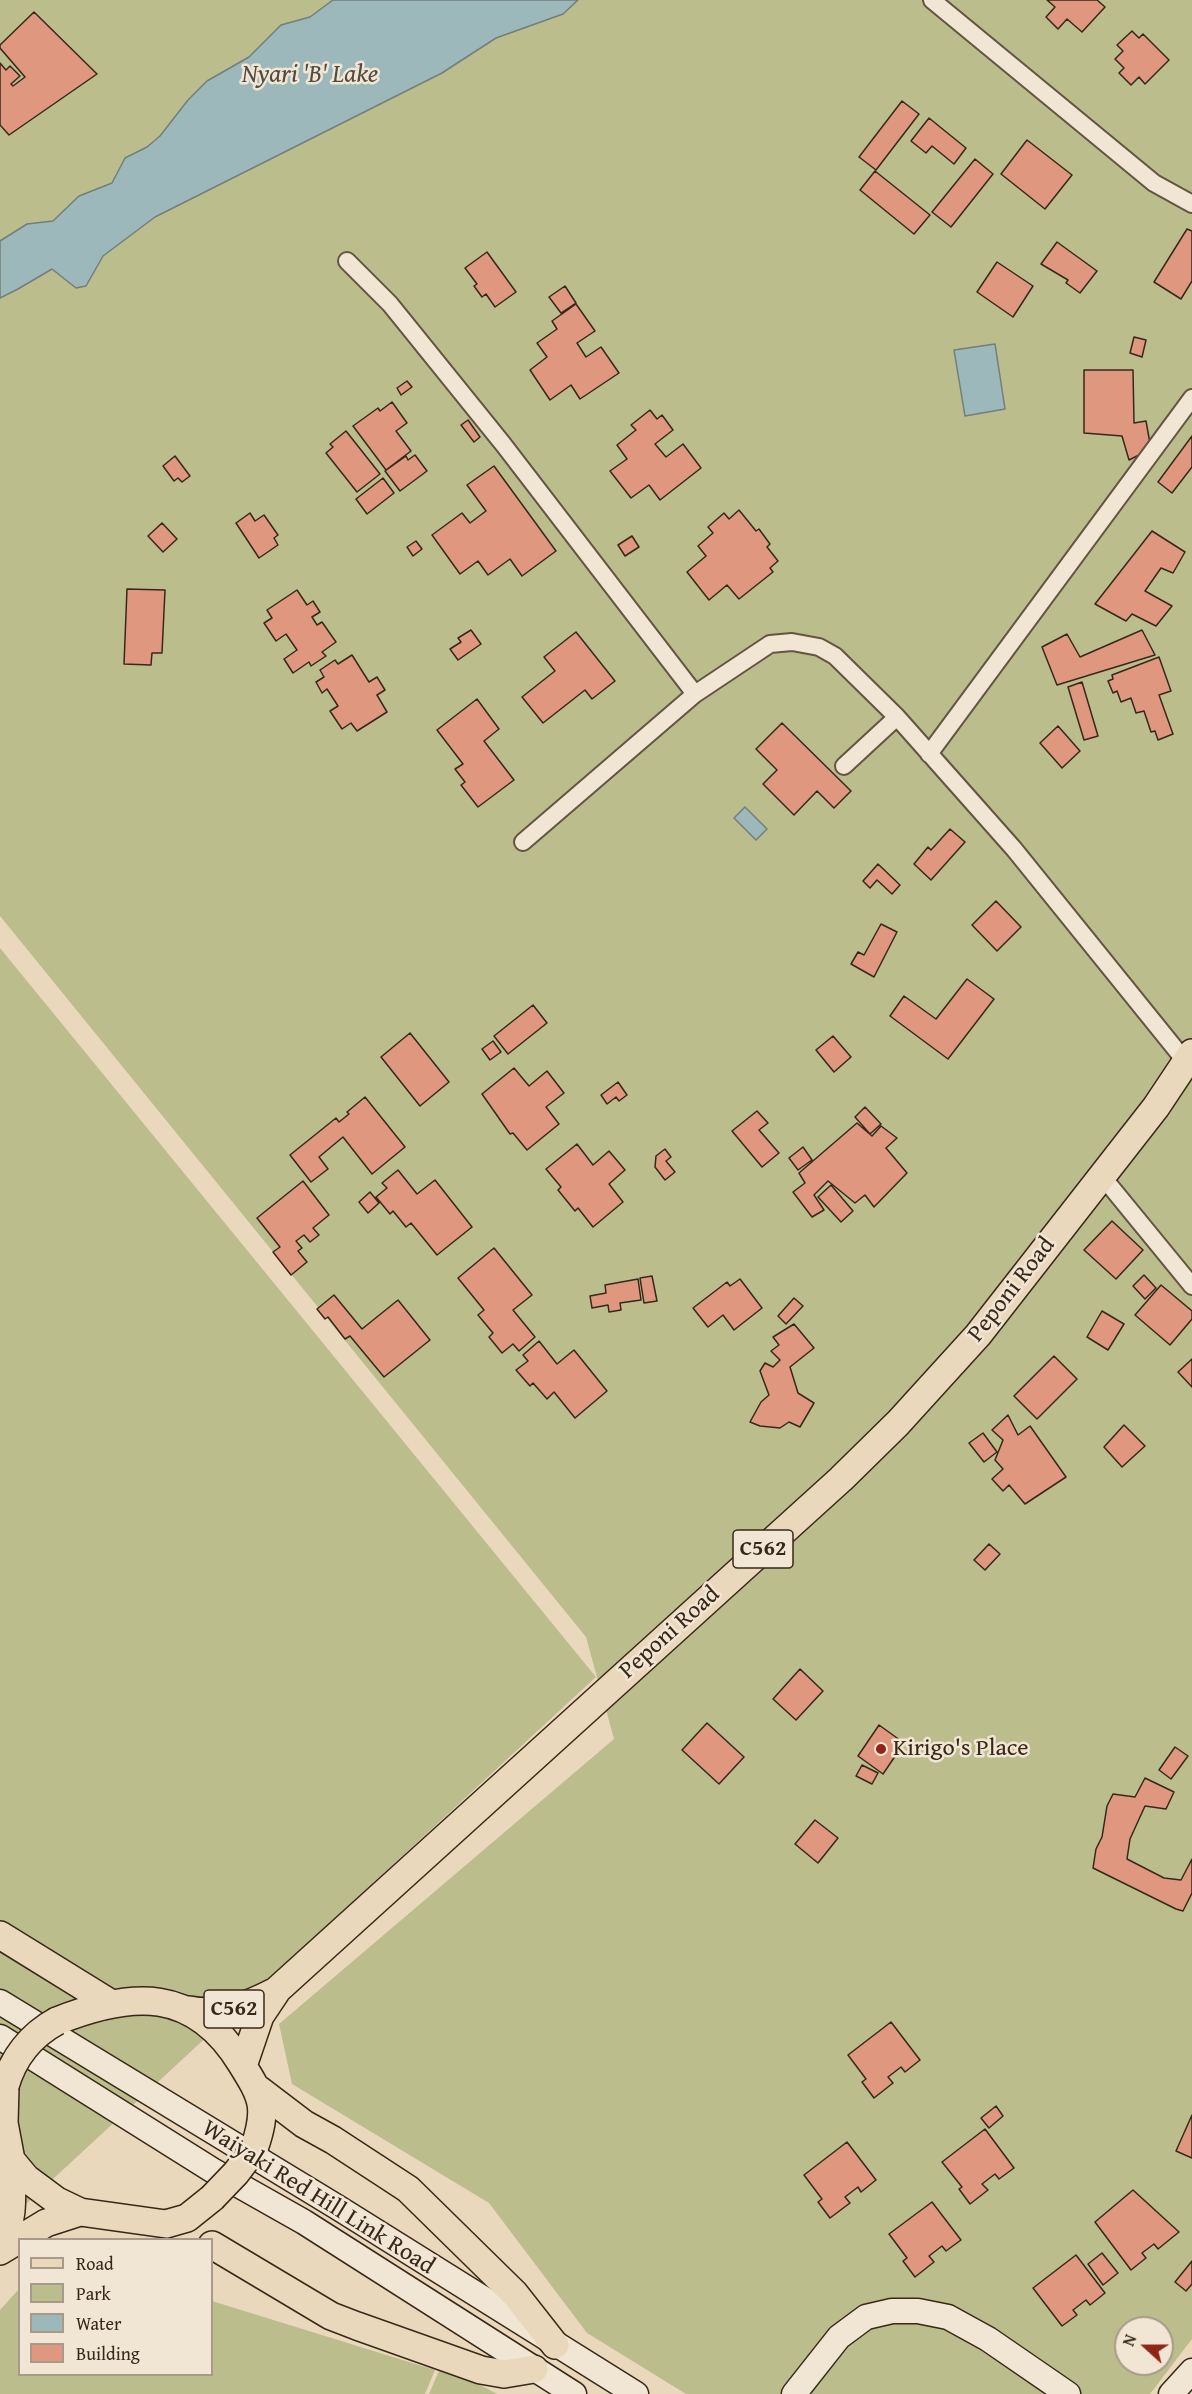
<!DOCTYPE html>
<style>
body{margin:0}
#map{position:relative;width:1192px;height:2394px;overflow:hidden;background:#ead8bc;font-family:"Gentium Book Plus",serif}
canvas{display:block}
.legend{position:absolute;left:18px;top:2238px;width:195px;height:138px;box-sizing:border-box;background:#f1e6d3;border:2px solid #a79a89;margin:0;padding:8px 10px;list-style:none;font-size:18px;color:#382819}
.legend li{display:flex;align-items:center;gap:12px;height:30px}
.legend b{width:30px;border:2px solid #a79a89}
.north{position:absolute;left:1114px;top:2316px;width:60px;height:60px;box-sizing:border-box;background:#f1e6d3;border:2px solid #a79a89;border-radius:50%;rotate:291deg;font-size:16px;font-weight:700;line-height:24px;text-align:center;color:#382819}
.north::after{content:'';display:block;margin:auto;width:21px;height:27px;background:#8f2418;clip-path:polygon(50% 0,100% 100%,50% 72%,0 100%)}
</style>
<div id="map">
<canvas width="1192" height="2394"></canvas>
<ul class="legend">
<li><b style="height:8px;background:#ead8bc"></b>Road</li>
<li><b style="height:16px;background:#bcbd8d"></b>Park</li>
<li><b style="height:16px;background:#9cb8bb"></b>Water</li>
<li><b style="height:16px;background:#df977f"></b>Building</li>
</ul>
<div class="north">N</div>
</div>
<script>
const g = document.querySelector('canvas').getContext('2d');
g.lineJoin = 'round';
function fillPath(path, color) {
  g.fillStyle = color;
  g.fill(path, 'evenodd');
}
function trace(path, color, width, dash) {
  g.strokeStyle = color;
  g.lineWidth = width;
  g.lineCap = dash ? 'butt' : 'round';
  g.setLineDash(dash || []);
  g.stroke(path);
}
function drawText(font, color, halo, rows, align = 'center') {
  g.font = font + ' "Gentium Book Plus",serif';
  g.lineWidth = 5;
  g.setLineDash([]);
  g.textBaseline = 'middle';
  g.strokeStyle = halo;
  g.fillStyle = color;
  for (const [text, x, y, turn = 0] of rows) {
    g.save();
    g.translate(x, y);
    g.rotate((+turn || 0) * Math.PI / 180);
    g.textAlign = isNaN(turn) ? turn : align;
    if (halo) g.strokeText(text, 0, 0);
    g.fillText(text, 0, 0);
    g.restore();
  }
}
fillPath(new Path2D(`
 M0 0H1192V2339L1150 2394H686L587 2333 489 2203 292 2084 279 2024 614 1739 586 1637 0 916ZM1126 2328H1162V2364H1126Z
 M0 948 596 1677 0 2228Z
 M19 2289 20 2374H212V2301L435 2370 425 2394H0V2310Z
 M439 2371 475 2382 497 2394H429Z`), '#bcbd8d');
const water = new Path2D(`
 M333 0H578L563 14 496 38 442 73 155 217 103 256 86 286 76 288 52 269 18 289 0 298V241L27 224 53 221 79 196 112 183 125 158 147 147 160 136 188 100 207 81 249 57 281 25 310 17Z
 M995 344 1005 409 965 416 954 350Z
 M745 807 767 829 756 840 734 818Z`);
fillPath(water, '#9cb8bb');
trace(water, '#747e7a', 1.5);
const building = new Path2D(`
 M1047 0H1097L1105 7 1082 32 1067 19 1058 29 1046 17 1055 7Z
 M34 12 97 74 9 135 0 125V63L6 70 10 66 20 76 11 84 13 86 25 77 0 48V45Z
 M1132 31 1139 38 1143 34 1169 60 1145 84 1139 77 1131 85 1119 73 1124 68 1115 59 1123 51 1117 45Z
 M902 101 919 114 876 170 859 157Z
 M929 118 966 148 954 164 932 146 926 153 911 141Z
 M1027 140 1072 175 1045 209 1001 174Z
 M975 159 993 174 951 227 932 212Z
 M875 171 930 215 914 234 860 190Z
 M1187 229 1192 231V281L1181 299 1154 282Z
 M1057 242 1097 271 1080 293 1066 283 1068 280 1041 264Z
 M487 252 516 292 495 307 486 294 482 297 474 286 477 284 465 268Z
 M997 262 1033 286 1013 317 977 292Z
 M565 286 576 303 561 313 549 297Z
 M576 304 595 331 577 343 586 357 601 347 619 373 580 399 571 385 550 400 530 370 547 357 537 343 557 329 552 321Z
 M1134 337 1146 340 1142 357 1130 353Z
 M1084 370H1133L1134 423 1146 421 1151 449 1129 460 1122 436 1084 433Z
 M407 381 412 387 401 395 397 388Z
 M392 402 407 423 396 431 411 451 386 470 353 426 378 408 380 411Z
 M650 410 657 419 662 415 673 430 655 444 666 457 683 444 701 468 660 500 649 485 631 498 610 471 627 459 617 445 636 430 631 425Z
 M468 420 480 437 474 442 461 425Z
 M346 431 380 474 357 492 326 453 333 447 330 444Z
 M1192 436V467L1172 493 1158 482Z
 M415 455 427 471 400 491 385 471 406 456 408 460Z
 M175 456 190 476 182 482 178 478 174 481 163 466Z
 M494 466 556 551 522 576 510 559 488 575 478 561 460 574 432 535 462 513 470 523 486 511 467 485Z
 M383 478 394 493 367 514 356 499Z
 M739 510 756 531 759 529 770 544 767 547 778 561 770 568 773 572 739 599 727 585 709 600 687 572 706 556 698 546 713 533 708 527 724 513 729 519Z
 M250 513 255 521 264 515 278 535 274 538 278 545 259 558 236 523Z
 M162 523 177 539 163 552 148 536Z
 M1152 531 1185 552 1173 573 1161 568 1145 591 1172 606 1156 626 1132 614 1126 621 1095 604Z
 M632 536 639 547 625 556 618 545Z
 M416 541 422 549 413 556 407 547Z
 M127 589 165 590 162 653H152L151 665 124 664Z
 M297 590 307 605 313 601 320 612 312 617 317 625 322 622 336 642 322 652 326 656 311 666 309 662 293 673 284 659 297 650 286 634 276 641 264 623 272 618 267 610Z
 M471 630 481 644 458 660 450 649 461 642 458 638Z
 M1142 630 1155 655 1057 685 1042 647 1067 634 1080 657Z
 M576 632 615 681 592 699 585 690 543 723 522 697 555 671 544 657Z
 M352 655 369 682 377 677 385 690 377 695 387 712 357 731 351 723 342 729 330 711 338 706 327 689 322 693 316 682 324 677 320 670 335 660 338 664Z
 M1159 657 1171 691 1159 695 1173 734 1158 740 1155 731 1151 732 1144 711 1136 713 1131 698 1121 702 1117 691 1113 693 1108 681 1113 679 1112 675Z
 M1082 682 1098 736 1084 740 1068 687Z
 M477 699 499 729 484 741 514 780 478 807 461 785 465 782 455 769 463 764 437 730Z
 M782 723 851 791 834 808 817 791 794 815 763 784 777 770 756 749Z
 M1058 726 1080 751 1062 768 1040 743Z
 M950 829 965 842 931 880 914 864 928 847 931 850Z
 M878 864 900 885 892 894 877 880 870 888 863 881Z
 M996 901 1021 927 997 951 972 925Z
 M881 924 897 932 874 977 851 964 858 952 864 955Z
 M967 979 994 999 948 1059 890 1016 904 996 936 1019Z
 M533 1005 547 1023 508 1054 494 1036Z
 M410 1033 449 1082 420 1106 381 1057Z
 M833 1036 851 1057 834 1072 816 1050Z
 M493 1041 501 1052 490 1060 482 1049Z
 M514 1068 529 1086 547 1071 564 1093 546 1107 559 1124 527 1150 513 1133 510 1134 482 1094Z
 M618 1082 627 1095 619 1101 616 1097 607 1104 601 1095Z
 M365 1097 405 1147 372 1174 343 1137 319 1157 328 1169 311 1182 290 1155 336 1118 339 1122 349 1114 347 1112Z
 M865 1107 881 1124 870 1134 855 1117Z
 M757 1111 768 1123 759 1130 779 1153 762 1167 732 1131Z
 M857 1123 872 1136 881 1126 897 1138 886 1148 907 1173 874 1207 865 1195 855 1203 828 1181 814 1195 824 1210 812 1217 793 1192 805 1183 799 1173Z
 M577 1144 593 1165 609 1151 625 1170 609 1184 623 1202 593 1227 578 1208 575 1211 558 1190 561 1187 546 1169Z
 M803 1147 812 1160 798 1170 789 1158Z
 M665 1149 671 1157 666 1161 675 1172 665 1180 655 1167 656 1156Z
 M398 1170 417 1194 435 1180 472 1227 437 1255 411 1223 406 1227 393 1211 390 1214 376 1197 387 1188 382 1183Z
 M303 1181 329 1215 313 1228 319 1235 310 1242 304 1235 296 1241 302 1248 298 1251 307 1262 291 1275 273 1252 280 1247 257 1218Z
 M831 1185 853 1211 841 1222 818 1197Z
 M370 1192 379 1203 368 1213 359 1202Z
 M1112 1221 1143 1250 1116 1279 1084 1250Z
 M494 1248 532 1295 513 1310 535 1337 519 1351 513 1344 502 1353 489 1337 493 1333 478 1315 484 1310 458 1278Z
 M1144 1275 1156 1288 1145 1299 1133 1286Z
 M652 1276 657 1301 644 1303 640 1278Z
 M638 1279 641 1300 620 1303 621 1310 609 1312 608 1305 592 1308 590 1296 606 1293 605 1285Z
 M740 1279 762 1308 734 1330 723 1315 708 1327 693 1308 727 1282 730 1286Z
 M1161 1285 1192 1311V1319L1170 1345 1135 1315Z
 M334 1295 362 1329 398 1300 430 1340 384 1377 350 1336 345 1339 328 1317 325 1319 317 1309Z
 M794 1298 803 1306 786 1324 778 1316Z
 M1102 1311 1124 1324 1108 1350 1087 1337Z
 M794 1324 814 1348 790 1367 798 1393 814 1403 800 1427 789 1422 780 1428 760 1426 750 1422 761 1402 769 1395 760 1371 765 1363 773 1367 780 1360 771 1351 779 1345 773 1337Z
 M539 1341 557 1364 574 1350 607 1391 575 1418 554 1392 547 1399 533 1383 530 1386 516 1370 528 1361 523 1355Z
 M1054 1356 1077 1379 1037 1419 1014 1396Z
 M1192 1359V1387L1178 1372Z
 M1008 1415 1018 1435 1030 1426 1066 1477 1025 1504 1009 1485 1003 1491 992 1479 1003 1469 995 1460 1003 1440 992 1430Z
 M1124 1425 1145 1446 1122 1467 1104 1447Z
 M983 1433 997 1452 984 1462 969 1443Z
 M989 1544 1000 1554 985 1570 974 1560Z
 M800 1669 823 1691 796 1720 773 1699Z
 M707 1723 744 1757 719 1784 682 1750Z
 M879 1725 904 1743 883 1774 858 1756Z
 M1175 1747 1188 1756 1171 1779 1159 1770Z
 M862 1765 878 1773 872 1784 856 1776Z
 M1145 1778 1174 1792 1166 1809 1145 1806 1130 1839 1127 1859 1164 1878 1181 1880 1192 1859V1893L1183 1911 1176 1909 1093 1868 1096 1849 1102 1837 1107 1806 1113 1794 1135 1797Z
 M815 1820 838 1838 818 1863 795 1844Z
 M891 2022 920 2060 905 2072 901 2067 888 2077 893 2083 874 2098 862 2082 866 2079 848 2055Z
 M996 2106 1003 2116 989 2128 981 2118Z
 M1192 2115V2158L1176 2151Z
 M985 2129 1014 2168 999 2179 995 2174 982 2184 988 2190 970 2204 959 2189 962 2187 942 2162Z
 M847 2142 876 2180 861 2192 858 2187 845 2197 850 2203 830 2218 818 2202 822 2199 804 2175Z
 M1133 2190 1179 2232 1158 2249 1154 2244 1142 2253 1146 2258 1131 2270 1095 2222Z
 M932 2202 961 2240 946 2251 942 2246 929 2256 934 2262 915 2277 903 2261 907 2258 889 2234Z
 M1102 2253 1118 2273 1103 2285 1088 2264Z
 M1076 2255 1105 2293 1090 2305 1086 2300 1073 2310 1077 2315 1062 2326 1033 2288Z
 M1192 2261V2284L1186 2291 1175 2282Z`);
fillPath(building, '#df977f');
trace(building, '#382819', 1.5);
const street = new Path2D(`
 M932 0 1154 183 1192 204
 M347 261 390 304 503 444 695 694
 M929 754 1192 398
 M844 766 897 717
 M523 842 695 694 770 644 792 642 819 647 835 656 897 717 1014 849 1186 1062
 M1102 1176 1192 1286`);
const secondary = new Path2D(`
 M0 2002 337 2207 636 2394
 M0 2037 212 2170 304 2222 574 2394
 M794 2394 839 2337 866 2317 892 2311H918L948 2317 988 2339 1068 2394
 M1171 2394 1192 2371`);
const primary = new Path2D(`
 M0 1935 110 2003
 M189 2010C222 2016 247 2006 276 1991L841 1479 898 1423 978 1335 1156 1107 1192 1053
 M57 2021C132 1991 194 1987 241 2063 263 2098 268 2108 254 2149
 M243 2066 260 2016 276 1992
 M5 2086 4 2123 11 2160 26 2178 57 2201 80 2212 166 2224 187 2218 212 2198
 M258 2089 304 2124 333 2140 408 2189 515 2294 555 2345
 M0 2245C16 2222 11 2186 11 2160
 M212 2245 331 2316 357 2326 481 2370 504 2374 534 2369
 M0 2251 46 2223 80 2212`);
trace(street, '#645442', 20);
trace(secondary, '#382819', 27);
trace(primary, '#382819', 30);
trace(street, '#f1e6d3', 16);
trace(secondary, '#f1e6d3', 24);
trace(primary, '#ead8bc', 27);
const primaryBridge = new Path2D(`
 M5 2086C13 2058 31 2035 57 2021
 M212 2198 236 2173 254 2149`);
trace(primaryBridge, '#382819', 30, []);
trace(primaryBridge, '#ead8bc', 27);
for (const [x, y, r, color] of [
 [881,1749,6,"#8f2418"]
]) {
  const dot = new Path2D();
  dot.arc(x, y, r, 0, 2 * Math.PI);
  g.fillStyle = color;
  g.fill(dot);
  trace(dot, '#f1e6d3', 2);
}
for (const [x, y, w] of [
 [763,1549,60],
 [234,2009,60]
]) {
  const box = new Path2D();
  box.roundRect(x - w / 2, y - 19, w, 38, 4.5);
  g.fillStyle = '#f1e6d3';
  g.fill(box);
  trace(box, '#382819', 1.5);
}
drawText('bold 22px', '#382819', null, [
 ["C562",763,1549],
 ["C562",234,2009]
]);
drawText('24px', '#382819', '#f1e6d3', [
 ["Peponi Road",1012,1290,-52],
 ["Peponi Road",670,1633,-42],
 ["Waiyaki Red Hill Link Road",318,2198,32]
]);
drawText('24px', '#382819', '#f1e6d3', [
 ["Kirigo's Place",893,1749]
], 'left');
drawText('italic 26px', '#514c42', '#f1e6d3', [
 ["Nyari 'B' Lake",310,75]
]);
</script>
